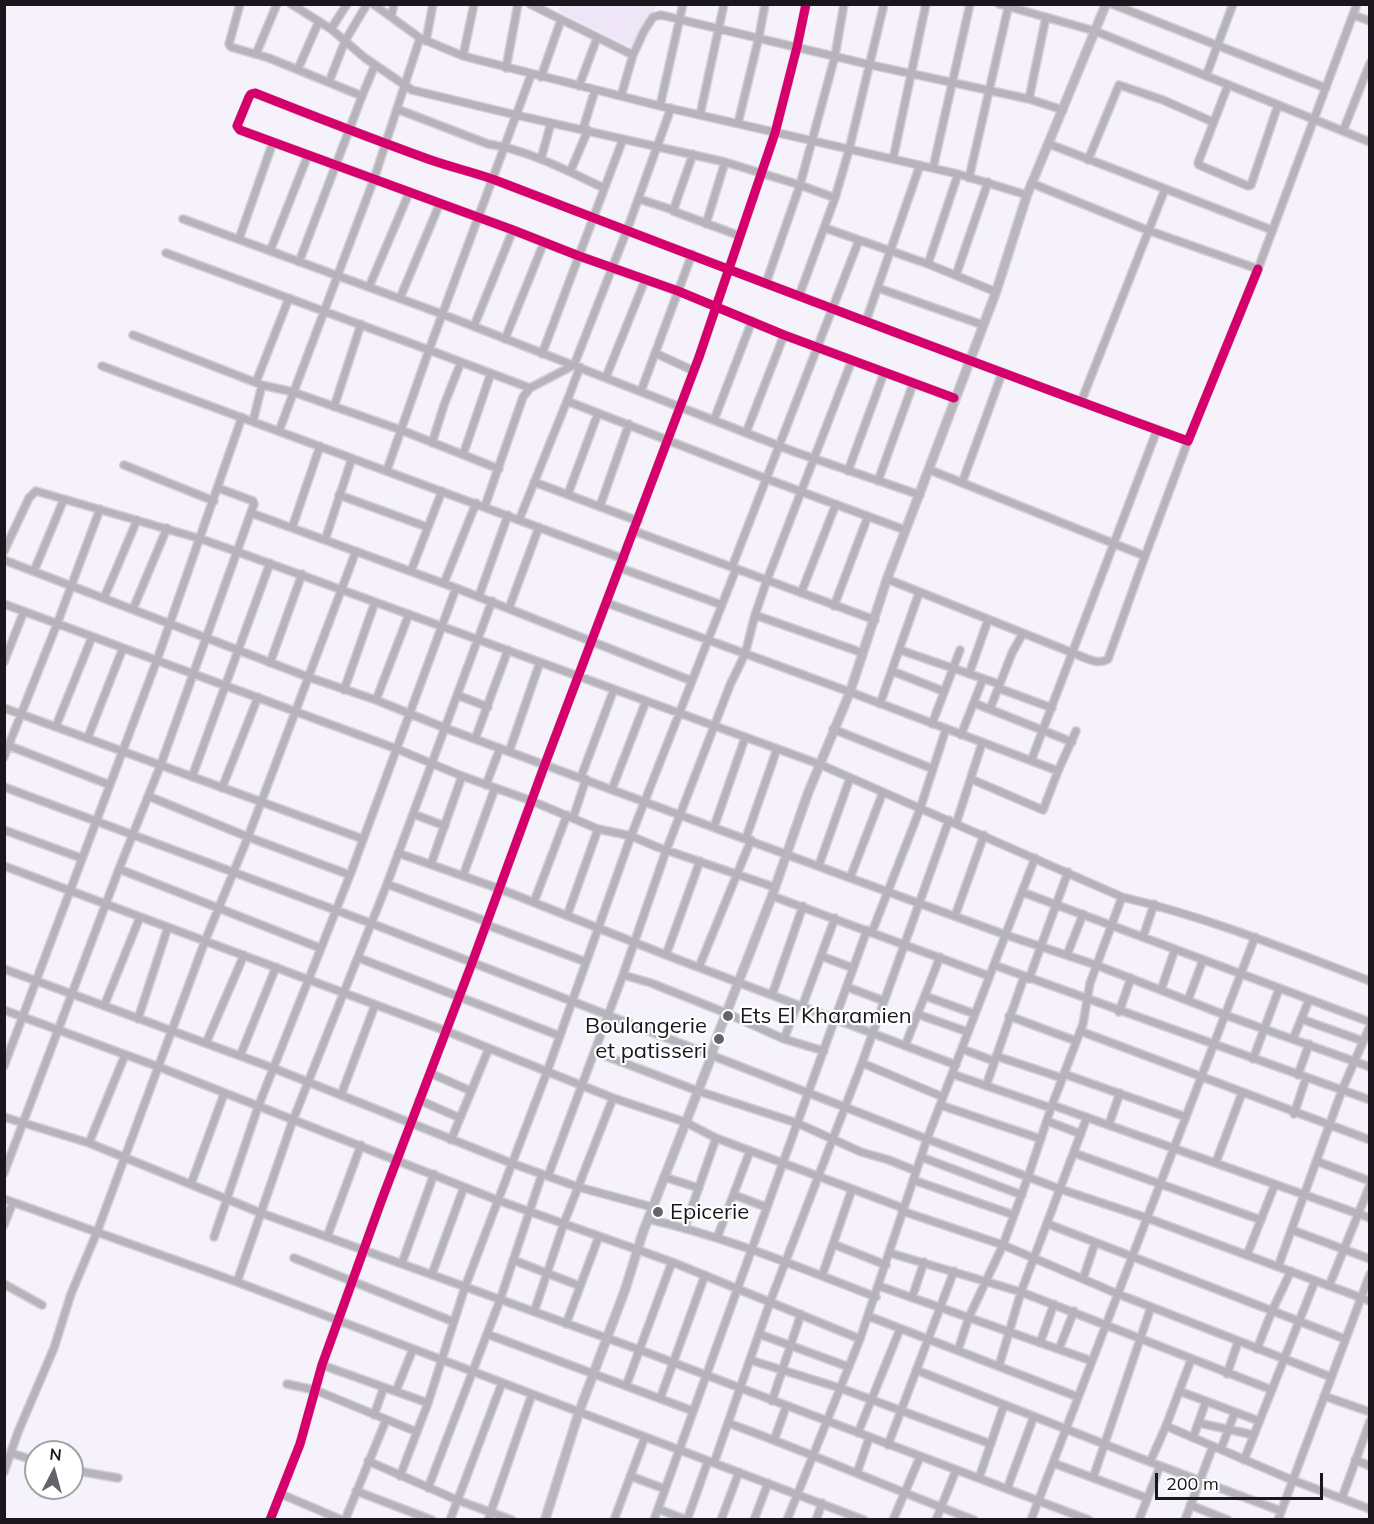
<!DOCTYPE html>
<style>
body{margin:0}
#map{position:relative;width:1374px;height:1524px;overflow:hidden;background:#f6f2fb;font-family:Mulish,sans-serif}
canvas{display:block}
.frame{position:absolute;inset:0;border:6px solid #19171c;pointer-events:none}
.north{position:absolute;left:24px;top:1440px;width:60px;height:60px;box-sizing:border-box;background:#fff;border:2px solid #a3a2a4;border-radius:50%;rotate:6deg;font-size:16px;font-weight:700;line-height:24px;text-align:center;color:#19171c}
.north::after{content:'';display:block;margin:auto;width:21px;height:27px;background:#66646a;clip-path:polygon(50% 0,100% 100%,50% 72%,0 100%)}
.scale{position:absolute;left:1155px;top:1473px;width:168px;height:27px;box-sizing:border-box;border:3px solid #19171c;border-top:0;padding-left:8px;font-size:18px;line-height:21px;white-space:nowrap;color:#19171c;-webkit-text-stroke:4px #fff;paint-order:stroke}
</style>
<div id="map">
<canvas width="1374" height="1524"></canvas>
<div class="frame"></div>
<div class="north">N</div>
<div class="scale">200 m</div>
</div>
<script>
const g = document.querySelector('canvas').getContext('2d');
g.lineJoin = 'round';
function fillPath(path, color) {
  g.fillStyle = color;
  g.fill(path, 'evenodd');
}
function trace(path, color, width, dash) {
  g.strokeStyle = color;
  g.lineWidth = width;
  g.lineCap = dash ? 'butt' : 'round';
  g.setLineDash(dash || []);
  g.stroke(path);
}
function drawText(font, color, halo, rows, align = 'center') {
  g.font = font + ' Mulish,sans-serif';
  g.lineWidth = 4.5;
  g.setLineDash([]);
  g.textBaseline = 'middle';
  g.strokeStyle = halo;
  g.fillStyle = color;
  for (const [text, x, y, turn = 0] of rows) {
    g.save();
    g.translate(x, y);
    g.rotate((+turn || 0) * Math.PI / 180);
    g.textAlign = isNaN(turn) ? turn : align;
    if (halo) g.strokeText(text, 0, 0);
    g.fillText(text, 0, 0);
    g.restore();
  }
}
fillPath(new Path2D(`
 M561 5H657L633 48 558 11Z`), '#eee6f7');
const minor = new Path2D(`
 M240 4 229 44 231 47 269 58 362 96 299 262
 M291 4 331 29 365 58 412 90 516 115 725 162 800 185 835 198
 M373 4 420 38 463 56 660 106 958 174 1027 195
 M530 4 633 55 621 96
 M999 4 1095 31 1370 142
 M1112 4 1326 88
 M1353 15 1370 21
 M391 17 394 4
 M331 29 347 4
 M426 41 433 4
 M256 54 277 4
 M633 55 644 31 653 17 661 15 871 65 1029 99 1063 110
 M463 56 474 4
 M506 68 518 4
 M298 69 319 21
 M1206 76 1233 4
 M541 77 561 20
 M329 82 345 41 367 4
 M1228 85 1198 163 1199 165 1248 186 1251 185 1278 105
 M579 86 597 38
 M362 96 375 65
 M1029 99 1046 17
 M660 106 683 4
 M397 109 488 144C529 150 567 171 604 188
 M700 115 724 4
 M738 123 759 37 765 4
 M583 129 595 90
 M1343 131 1370 63
 M1049 144 1272 230
 M693 154 673 211 740 236
 M541 159 551 123
 M893 159 926 4
 M1088 160 1119 85 1163 100 1213 122
 M933 168 970 4
 M570 172 588 130
 M958 174 928 264 996 292
 M969 178 1009 4
 M1031 183 1147 230 1258 269 1357 4
 M639 199 673 210
 M183 219 442 314 795 452 920 495
 M706 224 725 162
 M825 228 928 264
 M239 239 273 142
 M270 251 308 155
 M166 253 429 350 387 470
 M956 275 988 182
 M766 283 800 185 835 56 844 4
 M369 287 409 193
 M878 288 983 325
 M799 296 835 198 849 150 884 4
 M400 298 440 203
 M866 321 920 165
 M474 326 513 230
 M133 335 262 385 293 392 401 430 499 469
 M505 339 544 242
 M655 353 694 371
 M542 354 623 139
 M102 366 624 559
 M580 367 567 401 767 479 905 530
 M606 377 645 280
 M256 382 289 298
 M530 388 429 350 531 75
 M641 391 692 254
 M954 398 784 335 678 291 579 256 513 230 240 130 237 126 249 97 251 94 255 93C313 116 370 138 428 159 450 167 473 172 495 180 725 268 956 357 1188 441L1258 269
 M1081 402 1165 189
 M334 407 361 324
 M714 420 752 321
 M253 421 262 385
 M279 431 374 179 420 38
 M746 433 784 335
 M432 443 444 405 461 362
 M463 455 491 373
 M124 465 214 501
 M930 470 1145 556 1188 441
 M848 471 884 373
 M878 481 913 384
 M534 482 638 521
 M962 483 1002 373
 M568 494 598 413
 M339 495 427 527
 M485 506 523 397 530 388 574 365 627 230 671 108
 M600 506 629 424
 M251 513 456 588 692 681
 M519 520 567 401
 M292 528 320 446
 M634 531 875 620
 M325 540 352 458
 M4 551 29 498 36 491 201 539 238 552 819 764 1122 897C1207 917 1288 950 1370 981
 M4 560 308 677 376 700 445 728 850 878 1006 935 1096 965 1225 1015 1370 1067
 M732 567 859 240
 M620 568 722 605
 M34 571 64 499
 M411 571 442 491
 M887 579 1073 653C1084 657 1098 666 1108 659L1145 556
 M444 583 476 503
 M801 593 836 504
 M479 596 508 515
 M104 598 137 520
 M607 603 850 692 1058 771
 M4 604 397 749 462 776 532 801 598 829 631 836 657 847 774 887
 M834 606 868 516
 M509 608 539 527
 M133 609 167 528
 M755 615 863 653
 M900 650 999 684
 M4 662 24 611
 M270 663 302 574
 M892 671 943 691
 M969 674 988 620
 M998 688 1052 708
 M344 690 375 602
 M457 695 488 707
 M376 700 409 614
 M974 703 1072 742
 M880 704 919 593
 M4 708 363 839
 M990 709 1012 653 1023 633
 M932 724 960 650
 M56 726 92 637
 M833 729 933 769
 M961 735 983 679
 M88 737 123 648
 M475 739 508 650
 M7 745 110 785
 M509 752 540 662
 M4 757 57 624 100 509
 M1031 761 1157 430
 M192 777 270 563
 M581 777 614 689
 M971 779 1043 810 1058 771 1076 731
 M486 785 500 748
 M4 787 373 924 927 1139 1060 1189 1147 1218 1370 1301
 M222 788 258 697
 M612 789 646 701
 M148 796 248 837 350 875
 M413 814 445 826
 M573 818 586 779
 M956 824 982 743
 M714 827 745 738
 M4 830 81 858
 M746 838 777 749
 M398 853 500 889 666 955 956 1065
 M431 864 462 776
 M819 865 850 778
 M4 866 446 1031 613 1098 685 1122 716 1138 903 1208
 M119 869 320 948
 M463 876 495 788
 M850 878 883 792
 M1022 892 1370 1022
 M772 896 989 976
 M534 902 567 815
 M567 916 598 829
 M955 916 984 835
 M488 922 387 884 492 601
 M487 925 586 962
 M872 932 920 809 946 729
 M1143 937 1154 904
 M666 955 700 861
 M1067 955 1083 914
 M821 956 853 968
 M359 958 560 1036
 M994 965 1370 1100
 M699 967 751 840
 M4 969 273 1068 511 1163 578 1187 652 1207
 M623 975 651 983 726 1013 784 1039 824 1051
 M1029 979 1068 872
 M847 987 884 1001
 M1161 990 1175 949
 M772 995 803 906
 M925 996 975 1014
 M1188 1000 1203 960
 M104 1006 140 917
 M802 1007 835 918
 M4 1010 159 1067 497 1200 672 1262 860 1339
 M1119 1012 1131 978
 M917 1014 968 1032
 M1009 1016 1076 1041
 M138 1019 168 927
 M1301 1019 1363 1041
 M1080 1031 1370 1140
 M784 1039 797 1005
 M1293 1039 1309 1000
 M206 1043 244 955
 M905 1046 940 957
 M962 1049 994 1061
 M595 1052 698 1091 797 1123 861 1152 889 1160 916 1171
 M240 1056 276 967
 M996 1056 1062 1078
 M1253 1059 1279 989
 M862 1063 943 1097
 M4 1066 157 660 242 417
 M430 1073 471 1091
 M952 1074 1051 1108
 M1064 1074 1186 1117
 M1298 1075 1309 1044
 M986 1086 1024 977
 M341 1095 375 1005
 M419 1100 460 1118
 M940 1105 1041 1139
 M1052 1105 1370 1218
 M1294 1114 1306 1078
 M4 1117 89 1143 261 1213 640 1350 1089 1520
 M1047 1121 1081 1134
 M1109 1124 1120 1093
 M451 1140 489 1048
 M89 1143 125 1055
 M1074 1153 1261 1220
 M921 1157 1022 1195
 M1316 1161 1370 1181
 M1216 1162 1242 1093
 M4 1173 119 869 161 764 254 504 253 501 218 488
 M548 1176 623 975 666 851 730 685 745 654 755 615 767 580 852 360
 M664 1177 699 1188
 M913 1180 1014 1215
 M191 1184 224 1094
 M734 1195 766 1207
 M4 1199 237 1282 864 1520
 M902 1211 1003 1245 1118 1294 1331 1377
 M648 1219C727 1237 801 1268 876 1297
 M1048 1224 1345 1339
 M4 1225 13 1202
 M685 1227 716 1138
 M1292 1230 1370 1259
 M214 1237 258 1107 350 875 456 588
 M327 1237 361 1145
 M717 1238 750 1151
 M833 1244 886 1265
 M890 1253 1021 1292 1272 1390
 M1247 1255 1275 1184
 M294 1258 454 1322
 M513 1260 580 1286
 M402 1263 434 1174
 M1278 1267 1342 1090 1370 1026
 M432 1274 464 1187
 M822 1276 852 1189
 M1083 1279 1095 1243
 M237 1282 293 1120 387 884
 M4 1284 42 1305
 M879 1286 1092 1361
 M1329 1286 1370 1185
 M912 1298 924 1262
 M534 1312 564 1223 613 1098
 M868 1316 1078 1397
 M566 1324 599 1236
 M487 1334 693 1411
 M759 1334 849 1367
 M1040 1343 1054 1304
 M1059 1349 1074 1311
 M1257 1349 1272 1311 1291 1271
 M958 1350 969 1317 1003 1245 1028 1177 1051 1108 1083 1024 1090 983 1122 897
 M750 1360 840 1388 991 1444
 M322 1365 428 1403
 M999 1366 1021 1292 1087 1117
 M916 1370 1150 1462 1166 1426 1191 1360
 M1227 1374 1238 1342
 M287 1384 315 1390 417 1432
 M626 1386 672 1262
 M396 1391 413 1349
 M1179 1391 1259 1421
 M1324 1396 1370 1412
 M660 1399 705 1275
 M772 1401 801 1314
 M374 1415 384 1387
 M728 1423C811 1453 892 1489 974 1520
 M1199 1423 1254 1435
 M1166 1426 1292 1480 1370 1509
 M858 1433 900 1329
 M1193 1438 1206 1401
 M774 1440 786 1407
 M888 1445 954 1271
 M1221 1449 1235 1412
 M11 1453 36 1461
 M1244 1460 1315 1281
 M1355 1460 1370 1466
 M368 1461 457 1500 512 1520
 M1150 1462 1281 1511
 M714 1463 770 1302 862 1063 949 820
 M1053 1463 1147 1498
 M72 1470 118 1478
 M4 1472 18 1432 54 1348 71 1294 97 1232 205 941 248 837 356 551
 M857 1473 869 1438
 M400 1476 428 1403 465 1287 547 1072 631 836 736 569
 M630 1476 665 1489
 M979 1478 1004 1405
 M1093 1478 1151 1307
 M428 1488 500 1300 542 1174
 M1007 1489 1034 1416
 M356 1491 432 1520
 M281 1494 342 1520
 M1342 1498 1370 1421
 M1190 1505 1228 1520
 M658 1509 687 1520
 M270 1520 300 1444 322 1365 382 1199 472 963 545 764 699 357 775 133 797 47 806 4
 M345 1520 386 1420
 M450 1520 502 1383
 M488 1520 532 1394
 M614 1520 645 1437
 M654 1520 867 930
 M687 1520 708 1461
 M721 1520 739 1472
 M754 1520 768 1483
 M787 1520 860 1339 927 1139 1035 858
 M816 1520 822 1503
 M893 1520 920 1457
 M936 1520 956 1470
 M1031 1520 1255 937
 M1139 1520 1160 1466
 M1185 1520 1213 1446
 M1278 1520 1370 1274`);
const major = new Path2D(`
 M545 1520 579 1412 625 1290 643 1232 709 1063 717 1037 772 896 808 793 850 692 887 579 996 292 1027 195 1106 4`);
trace(minor, '#d3d0d6', 10);
trace(major, '#d3d0d6', 11);
trace(minor, '#b7b3bc', 7);
trace(major, '#bab6c0', 8);
trace(new Path2D(`
 M954 398 784 335 678 291 579 256 513 230 240 130 237 126 249 97 251 94 255 93C313 116 370 138 428 159 450 167 473 172 495 180 725 268 956 357 1188 441L1258 269
 M270 1520 300 1444 322 1365 382 1199 472 963 545 764 699 357 775 133 797 47 806 4`), '#d6006c', 9);
for (const [x, y, r, color] of [
 [728,1016,6,"#66646a"],
 [719,1039,6,"#66646a"],
 [658,1212,6,"#66646a"]
]) {
  const dot = new Path2D();
  dot.arc(x, y, r, 0, 2 * Math.PI);
  g.fillStyle = color;
  g.fill(dot);
  trace(dot, '#fff', 2);
}
drawText('22px', '#19171c', '#fff', [
 ["Ets El Kharamien",740,1016],
 ["Boulangerie",707,1026,"right"],
 ["et patisseri",707,1051,"right"],
 ["Epicerie",670,1212]
], 'left');
</script>
